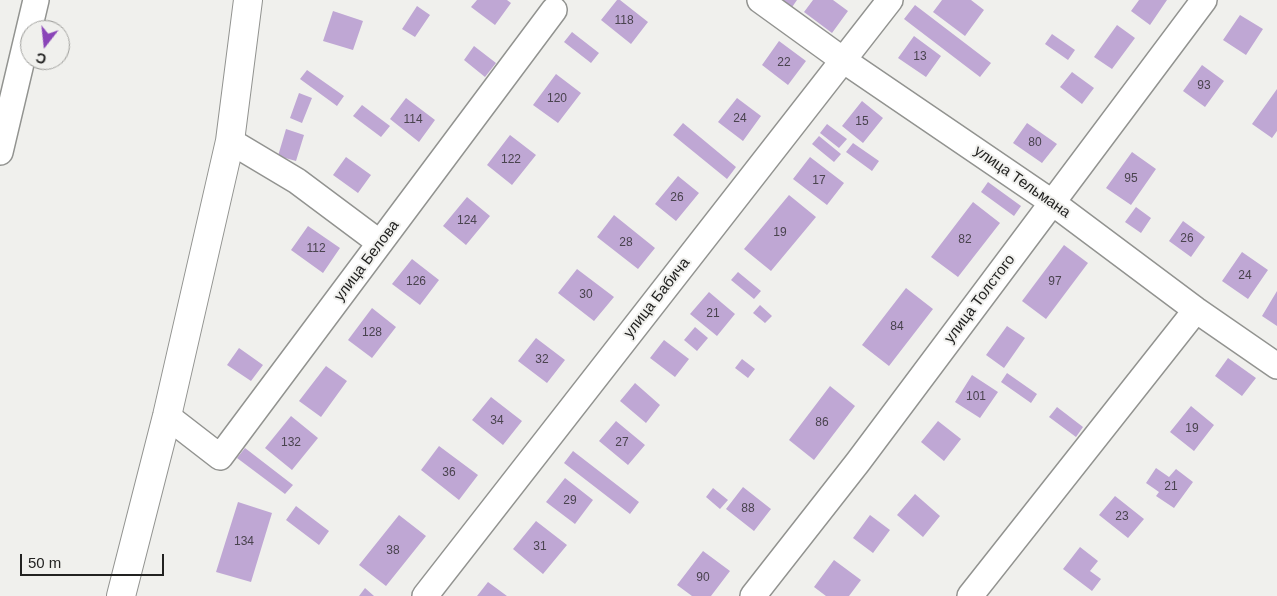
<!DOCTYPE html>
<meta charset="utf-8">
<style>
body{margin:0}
#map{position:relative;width:1277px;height:596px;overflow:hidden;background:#f0f0ed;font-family:Arial,sans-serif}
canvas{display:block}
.north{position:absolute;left:20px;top:20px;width:50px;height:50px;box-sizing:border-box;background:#f0f0ed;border:1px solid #9e9e9b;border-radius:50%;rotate:196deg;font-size:14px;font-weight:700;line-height:20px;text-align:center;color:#222221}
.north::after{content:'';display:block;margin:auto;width:18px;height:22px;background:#8a45b8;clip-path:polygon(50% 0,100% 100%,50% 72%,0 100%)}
.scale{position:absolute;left:20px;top:554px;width:144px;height:22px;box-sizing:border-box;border:2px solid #222221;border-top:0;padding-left:6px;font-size:15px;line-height:18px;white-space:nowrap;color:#222221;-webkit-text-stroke:4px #f0f0ed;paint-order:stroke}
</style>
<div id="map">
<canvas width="1277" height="596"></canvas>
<div class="north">С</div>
<div class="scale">50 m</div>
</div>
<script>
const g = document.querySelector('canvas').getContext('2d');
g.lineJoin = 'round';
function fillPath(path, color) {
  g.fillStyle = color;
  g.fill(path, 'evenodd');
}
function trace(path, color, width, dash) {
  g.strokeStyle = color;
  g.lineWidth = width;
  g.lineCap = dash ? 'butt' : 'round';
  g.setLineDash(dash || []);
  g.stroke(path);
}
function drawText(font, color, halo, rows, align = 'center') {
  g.font = font + ' Arial,sans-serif';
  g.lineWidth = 4;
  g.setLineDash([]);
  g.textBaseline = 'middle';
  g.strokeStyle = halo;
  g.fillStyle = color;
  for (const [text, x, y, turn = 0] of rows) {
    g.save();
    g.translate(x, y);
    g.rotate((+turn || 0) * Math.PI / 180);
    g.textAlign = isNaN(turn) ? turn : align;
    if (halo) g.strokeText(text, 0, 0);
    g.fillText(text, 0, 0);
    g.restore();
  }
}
fillPath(new Path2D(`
 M477 0H507L511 3 495 25 471 7Z
 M617 0H620L648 22 631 44 601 20Z
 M769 0H797L788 13Z
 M813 0H833L848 11 832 33 804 12Z
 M942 0H971L984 10 965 36 933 12Z
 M1139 0H1167L1150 25 1131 11Z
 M915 5 991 63 980 77 904 19Z
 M417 6 430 15 415 37 402 29Z
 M333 11 363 21 353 50 323 41Z
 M1240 15 1263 29 1246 55 1223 40Z
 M1117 25 1135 38 1112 69 1094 57Z
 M572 32 599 53 591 63 564 42Z
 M1052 34 1075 50 1068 60 1045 44Z
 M914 36 941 56 926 77 898 58Z
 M779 41 806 61 788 85 762 65Z
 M474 46 496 63 485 77 464 60Z
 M1202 65 1224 81 1205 107 1183 91Z
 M307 70 344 96 337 106 300 79Z
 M1072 72 1094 88 1082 104 1060 87Z
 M556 74 581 93 558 123 533 105Z
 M1277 89V131L1272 138 1252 124Z
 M299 93 312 98 302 123 290 118Z
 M406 98 435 120 419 142 390 119Z
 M737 98 761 116 743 141 718 122Z
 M862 101 883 118 863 143 842 126Z
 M362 105 390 126 381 137 353 116Z
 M683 123 736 167 727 179 673 135Z
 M1027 123 1057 144 1042 163 1013 143Z
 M827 124 847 139 839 148 820 133Z
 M286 129 304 135 296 161 278 156Z
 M510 135 536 155 512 185 487 165Z
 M819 136 841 154 834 162 812 144Z
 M853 143 879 161 872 171 846 152Z
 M1132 152 1156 169 1131 205 1106 188Z
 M346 157 371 175 358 193 333 175Z
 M810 157 844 183 827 205 793 179Z
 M678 176 699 193 676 221 655 204Z
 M988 182 1021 206 1014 216 981 192Z
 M789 195 816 217 771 271 744 249Z
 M467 197 490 216 466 245 443 226Z
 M973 202 1000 223 958 277 931 257Z
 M1136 207 1151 218 1141 233 1125 222Z
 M614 215 655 248 638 269 597 237Z
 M1183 221 1205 237 1191 257 1169 241Z
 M308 226 340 248 323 273 291 250Z
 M1064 245 1088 263 1046 319 1022 301Z
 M1242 252 1268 270 1248 299 1222 281Z
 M412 259 439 280 420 305 392 284Z
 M577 269 614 297 594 321 558 293Z
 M738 272 761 291 754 299 731 280Z
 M906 288 933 309 889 366 862 345Z
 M1277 291V326L1262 316Z
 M709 292 735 314 717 336 690 314Z
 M760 305 772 316 765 323 753 313Z
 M372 308 396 327 372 358 348 340Z
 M1007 326 1025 338 1004 368 986 355Z
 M695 327 708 338 697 351 684 340Z
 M536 338 565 360 547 383 518 361Z
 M664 340 689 359 675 377 650 358Z
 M239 348 263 365 251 381 227 365Z
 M1228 358 1256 378 1242 396 1215 376Z
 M742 359 755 369 748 378 735 368Z
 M326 366 347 381 321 417 299 401Z
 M1007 373 1037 394 1031 403 1001 382Z
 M972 375 998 392 980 418 955 402Z
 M635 383 660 405 646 423 620 401Z
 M830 386 855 406 814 460 789 440Z
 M491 397 522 421 503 445 472 420Z
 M1191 406 1214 425 1194 451 1170 432Z
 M1057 407 1083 427 1076 437 1049 417Z
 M291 416 318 438 292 470 265 448Z
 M616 421 645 445 628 465 599 441Z
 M938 421 961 439 944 461 921 442Z
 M439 446 478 475 459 500 421 470Z
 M245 448 293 485 285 494 237 458Z
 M573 451 639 502 630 514 564 463Z
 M1156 468 1169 477 1176 469 1193 482 1174 508 1156 496 1159 492 1146 483Z
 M565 478 593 500 575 524 546 502Z
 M743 487 771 509 754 531 726 509Z
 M713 488 728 500 720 509 706 497Z
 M915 494 940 516 923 537 897 515Z
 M1115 496 1144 519 1128 538 1099 515Z
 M238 502 272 513 251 582 216 572Z
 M296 506 329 531 319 545 286 520Z
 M399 515 426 536 386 586 359 565Z
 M870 515 890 530 873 553 853 538Z
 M536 521 567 545 543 574 513 549Z
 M1080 547 1098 561 1090 571 1101 579 1092 591 1063 569Z
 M703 551 730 571 711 596H692L677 585Z
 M834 560 861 580 849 596H826L814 587Z
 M488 582 507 596H477Z
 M365 588 374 596H359Z`), '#bfa7d4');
const minor = new Path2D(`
 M760 0 843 60 1053 203 1196 310 1277 366
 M230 141 297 181 380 243
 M0 152 36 0
 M167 416 220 457 554 10
 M425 596 890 0
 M753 596 858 462 1204 0
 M970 596 1196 310`);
const major = new Path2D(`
 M121 596 167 416 230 141 248 0`);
trace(minor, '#929390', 28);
trace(major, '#929390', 30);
trace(minor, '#fff', 25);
trace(major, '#fff', 28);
drawText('12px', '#49434e', null, [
 ["118",624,21],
 ["13",920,57],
 ["22",784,63],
 ["93",1204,86],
 ["120",557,99],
 ["24",740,119],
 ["114",413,120],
 ["15",862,122],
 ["80",1035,143],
 ["122",511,160],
 ["95",1131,179],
 ["17",819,181],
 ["26",677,198],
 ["124",467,221],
 ["19",780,233],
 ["26",1187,239],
 ["82",965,240],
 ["28",626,243],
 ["112",316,249],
 ["24",1245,276],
 ["126",416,282],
 ["97",1055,282],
 ["30",586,295],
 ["21",713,314],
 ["84",897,327],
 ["128",372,333],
 ["32",542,360],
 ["101",976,397],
 ["34",497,421],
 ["86",822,423],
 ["19",1192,429],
 ["132",291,443],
 ["27",622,443],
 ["36",449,473],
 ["21",1171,487],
 ["29",570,501],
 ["88",748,509],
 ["23",1122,517],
 ["134",244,542],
 ["31",540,547],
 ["38",393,551],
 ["90",703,578]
]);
drawText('15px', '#222221', '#f0f0ed', [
 ["улица Тельмана",1022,182,35],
 ["улица Белова",367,261,-53],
 ["улица Бабича",657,298,-52],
 ["улица Толстого",980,299,-53]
]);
</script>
